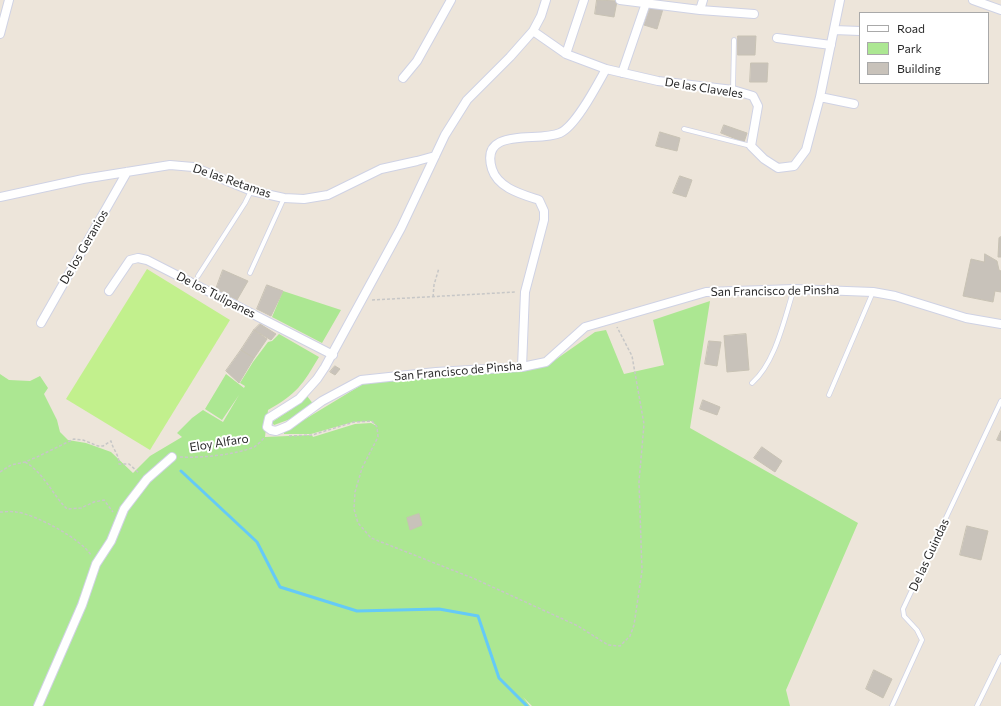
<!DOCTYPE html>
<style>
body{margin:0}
#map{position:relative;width:1001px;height:706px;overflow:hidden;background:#ede5da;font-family:Commissioner,sans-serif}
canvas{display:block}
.legend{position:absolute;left:859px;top:12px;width:130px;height:72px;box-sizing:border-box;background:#fff;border:1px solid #a9a9a9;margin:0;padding:5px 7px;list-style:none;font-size:12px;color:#292929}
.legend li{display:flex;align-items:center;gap:8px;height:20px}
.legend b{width:20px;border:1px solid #a9a9a9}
</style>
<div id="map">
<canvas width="1001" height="706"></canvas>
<ul class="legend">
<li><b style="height:5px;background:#fff"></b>Road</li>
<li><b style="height:11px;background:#ace792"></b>Park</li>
<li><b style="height:11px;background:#c8c2ba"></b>Building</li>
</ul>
</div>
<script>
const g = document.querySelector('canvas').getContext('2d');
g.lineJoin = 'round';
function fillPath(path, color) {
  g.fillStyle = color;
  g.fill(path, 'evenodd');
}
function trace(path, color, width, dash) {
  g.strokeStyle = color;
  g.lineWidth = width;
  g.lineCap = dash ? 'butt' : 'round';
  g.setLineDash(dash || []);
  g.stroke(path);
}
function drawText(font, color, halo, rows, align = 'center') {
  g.font = font + ' Commissioner,sans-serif';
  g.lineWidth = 4;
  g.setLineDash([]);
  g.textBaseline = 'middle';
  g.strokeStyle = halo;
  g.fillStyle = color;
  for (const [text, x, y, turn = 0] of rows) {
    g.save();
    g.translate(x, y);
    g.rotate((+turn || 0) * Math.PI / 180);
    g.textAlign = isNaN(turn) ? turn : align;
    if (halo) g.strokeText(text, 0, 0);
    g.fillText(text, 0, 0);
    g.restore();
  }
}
fillPath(new Path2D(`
 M283 291 341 310 322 343 272 317Z
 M710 301 690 428 858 523 786 690 790 706H532L523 697 530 706H0V374L9 380 30 381 40 376 48 388 44 394 57 420 60 432 68 440 86 443 111 452 133 473 150 456 182 437 177 433 192 418 203 410 223 422 239 395 222 420 205 409 226 374 244 388 245 386 240 383 253 362 268 342 272 341 279 334 319 357C303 384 297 394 268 410L265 437 312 435 313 437 355 424 371 423 377 426 371 421 353 422 311 434H284V432L363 384 548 365 595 332 606 330 624 374 664 365 653 320Z
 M307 396 314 405 296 417 274 425 272 422 292 409Z`), '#ace792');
fillPath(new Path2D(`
 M147 269 230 320 150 450 66 399Z`), '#c2f08d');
trace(new Path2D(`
 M181 471 257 542 280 587 357 611 439 609 478 616 499 678 527 706`), '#65caf7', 3);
const building = new Path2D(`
 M597 0 617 1 614 17 595 14Z
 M651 5 663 9 657 29 644 25Z
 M738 36H756L755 55H738Z
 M751 63H768L767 82H750Z
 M724 125 747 133 744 142 721 133Z
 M660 132 680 138 677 151 656 146Z
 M680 176 692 180 686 197 673 193Z
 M1001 237V257H998L999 238Z
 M985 254 997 261 999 270 1001 271V292L995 291 993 302 963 296 971 259 984 262Z
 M223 270 248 281 237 300 216 289Z
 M267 285 283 291 271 316 257 309Z
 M260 324 276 334 271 340 254 330Z
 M254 330 267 339 254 358 241 350Z
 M746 334 749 370 727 372 724 336Z
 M709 341 721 342 717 366 705 364Z
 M241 350 254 358 239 383 226 371Z
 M335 366 340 369 335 375 330 372Z
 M703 400 720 407 717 415 700 409Z
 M1001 431V441L997 440Z
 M762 447 782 461 775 472 754 458Z
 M419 514 422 525 410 530 407 518Z
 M967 526 988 531 981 560 960 555Z
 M874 670 892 679 883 698 866 689Z`);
fillPath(building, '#c8c2ba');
trace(building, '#c8c2b4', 1);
const service = new Path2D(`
 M733 90 734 40
 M684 129 751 146
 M250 273 284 198
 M198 276 245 203 251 191
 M752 383C776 362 784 319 794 289
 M829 395 873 292
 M892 706 922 640 917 630 904 616 903 609 1001 401
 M977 706 1001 657`);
const minor = new Path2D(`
 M546 0 541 16 533 31 510 57 467 100 445 135 401 228 325 367 317 379 299 399 269 418 267 427 271 430 276 431 288 426 322 401 361 380 436 372 522 367 546 362 585 327 706 292 794 289 873 292 895 296 966 318 1001 324
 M620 0 700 10 754 14
 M973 0 1001 10
 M700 10 703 0
 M834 30 860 31
 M533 31 566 54 606 69 658 81 733 90 753 96 758 106 751 146 764 159 778 168 794 166 806 150 820 97 840 0
 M0 34 9 0
 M777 38 831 45
 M566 54 584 0
 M622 73 646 3
 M403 78 417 61 451 0
 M820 97 854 104
 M0 197 83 179 170 165 193 167 252 191 284 198 304 199 328 195 381 169 417 161 435 156
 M109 291 130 260 138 258 147 260 333 355
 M41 323 127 172
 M522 367 525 292 544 220V211L539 200C521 194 498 188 492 169 479 126 538 143 560 133 576 126 597 85 606 69
 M38 706 82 605 96 564 111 541 124 509 147 479 172 457`);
trace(service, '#cfd2e4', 5.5);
trace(minor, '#cfd2e4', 10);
trace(new Path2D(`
 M433 297 434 285 439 268
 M372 300 516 292
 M289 436 312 435 354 422 372 421 377 427 378 437 362 468 355 492 354 509 358 523 371 538 475 579 578 626 608 645 620 646 630 636 634 625 642 571 639 482 644 424 632 356 617 327
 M180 457C202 458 234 455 254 447 258 445 262 440 265 437
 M25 462C44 473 52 494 67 509L81 508 94 502 104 500 113 512
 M0 472 11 465 25 462 37 457 74 439 83 440 98 446H103L111 441C113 450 119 454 119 464H129L139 473
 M0 512C5 512 11 511 16 512 35 514 81 539 91 555`), '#c7c7c7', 1.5, [3, 2]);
trace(service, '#fff', 4);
trace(minor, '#fff', 8);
drawText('12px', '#292929', '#fff', [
 ["De las Claveles",704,88,9],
 ["De las Retamas",232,181,19],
 ["De los Geranios",84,247,-60],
 ["San Francisco de Pinsha",775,291,-1],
 ["De los Tulipanes",216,295,27],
 ["San Francisco de Pinsha",458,371,-5],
 ["Eloy Alfaro",219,443,-9],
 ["De las Guindas",929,555,-65]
]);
</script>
